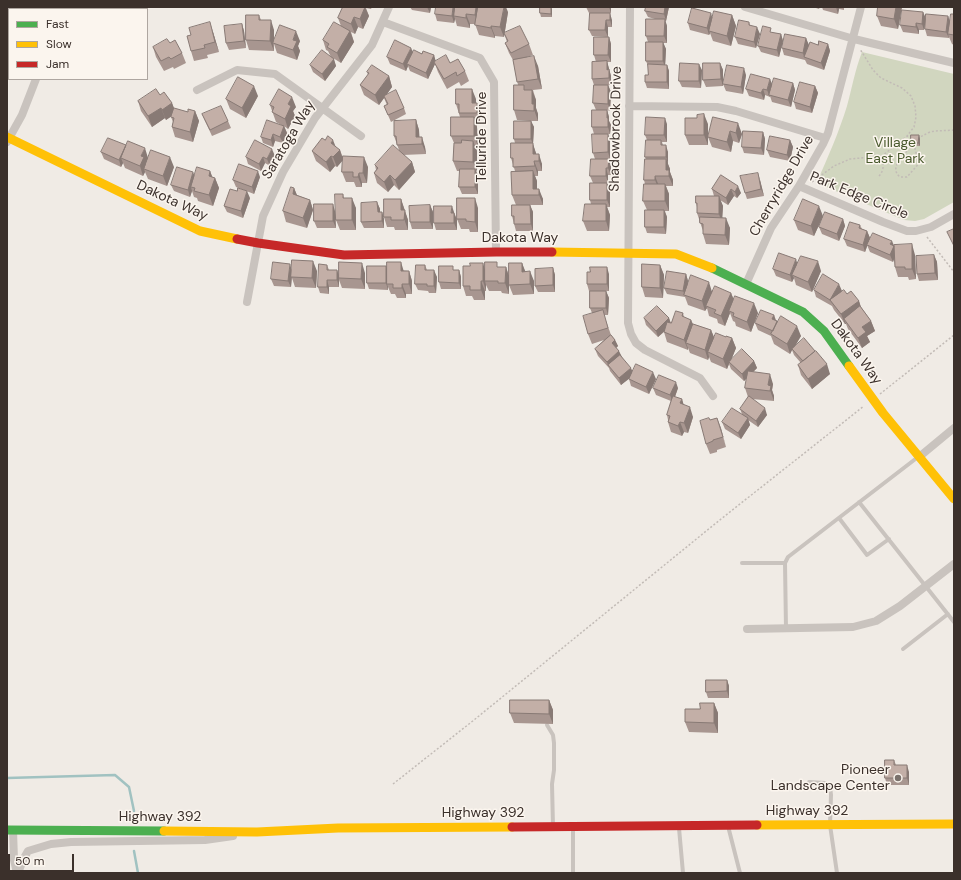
<!DOCTYPE html>
<style>
body{margin:0}
#map{position:relative;width:961px;height:880px;overflow:hidden;background:#f0ebe5;font-family:"DM Sans",sans-serif}
canvas{display:block}
.frame{position:absolute;inset:0;border:8px solid #3b302b;pointer-events:none}
.legend{position:absolute;left:8px;top:8px;width:140px;height:72px;box-sizing:border-box;background:#fbf5ee;border:1px solid #aea6a0;margin:0;padding:5px 7px;list-style:none;font-size:12px;color:#3b302b}
.legend li{display:flex;align-items:center;gap:8px;height:20px}
.legend b{width:20px;border:1px solid #aea6a0}
.scale{position:absolute;left:8px;top:854px;width:66px;height:18px;box-sizing:border-box;border:2px solid #3b302b;border-top:0;padding-left:5px;font-size:12px;line-height:14px;white-space:nowrap;color:#3b302b;-webkit-text-stroke:3px #fbf5ee;paint-order:stroke}
</style>
<div id="map">
<canvas width="961" height="880"></canvas>
<div class="frame"></div>
<ul class="legend">
<li><b style="height:5px;background:#4caf50"></b>Fast</li>
<li><b style="height:5px;background:#ffc107"></b>Slow</li>
<li><b style="height:5px;background:#c62828"></b>Jam</li>
</ul>
<div class="scale">50 m</div>
</div>
<script>
const g = document.querySelector('canvas').getContext('2d');
g.lineJoin = 'round';
function fillPath(path, color) {
  g.fillStyle = color;
  g.fill(path, 'evenodd');
}
function trace(path, color, width, dash) {
  g.strokeStyle = color;
  g.lineWidth = width;
  g.lineCap = dash ? 'butt' : 'round';
  g.setLineDash(dash || []);
  g.stroke(path);
}
function drawText(font, color, halo, rows, align = 'center') {
  g.font = font + ' "DM Sans",sans-serif';
  g.lineWidth = 3;
  g.setLineDash([]);
  g.textBaseline = 'middle';
  g.strokeStyle = halo;
  g.fillStyle = color;
  for (const [text, x, y, turn = 0] of rows) {
    g.save();
    g.translate(x, y);
    g.rotate((+turn || 0) * Math.PI / 180);
    g.textAlign = isNaN(turn) ? turn : align;
    if (halo) g.strokeText(text, 0, 0);
    g.fillText(text, 0, 0);
    g.restore();
  }
}
fillPath(new Path2D(`
 M862 52 954 74V202L924 219 915 221 904 220 819 184 817 182C828 157 839 132 847 106 852 88 855 70 862 52Z`), '#d1d6bf');
trace(new Path2D(`
 M7 778 115 775 129 787 134 811
 M134 851 138 873`), '#a1c2c1', 2.5);
trace(new Path2D(`
 M917 137C922 137 925 134 930 132 938 130 946 131 954 130
 M907 147V151C900 158 890 169 900 177H907L921 161C919 156 915 154 915 148L907 147V136L912 137
 M879 176C884 171 884 163 882 156
 M812 182 834 166 850 159 882 156 907 136 914 127 916 117 915 106 911 96 902 88 881 78 873 70 860 49
 M927 237 954 272
 M880 394 954 335
 M393 784 474 720 721 519 864 406`), '#c2bbb6', 1.5, [2, 2]);
trace(new Path2D(`
 M7 42 9 43
 M859 502 954 622
 M839 518 867 555 889 539
 M742 563H785
 M786 629 785 563 788 557 918 457
 M903 649 948 614
 M547 725 553 735 554 743V770L552 784 553 827
 M809 782 825 783 830 787 831 795 830 825 837 873
 M728 826 740 873
 M679 828 683 873
 M573 873V827`), '#c9c3be', 4);
trace(new Path2D(`
 M630 7 628 323 631 334 636 343 645 350 700 378 713 396
 M745 7 854 39 954 63
 M62 9V7
 M383 22 480 58 494 82 496 252
 M197 90 237 70 275 74 361 136
 M629 106 717 107 736 111 825 138
 M7 142 22 115 36 79
 M799 186 883 222 907 231H916L931 227 954 214
 M746 284 771 228 799 186 823 144 828 133 861 7
 M247 302 263 216 283 172 315 118 372 45 389 7
 M919 457 954 428
 M747 629 853 627 876 621 900 606 954 564
 M13 830 14 860 17 873
 M18 873 23 860 28 851 51 844 71 842 205 840 233 836`), '#c9c3be', 8);
trace(new Path2D(`
 M712 268 803 312 824 331 849 366
 M7 830 164 831`), '#4caf50', 9);
trace(new Path2D(`
 M7 137 200 231 237 239
 M552 252 676 254 712 268
 M849 366 883 413 954 499
 M757 825 954 824
 M164 831 257 832 338 828 512 827`), '#ffc107', 9);
trace(new Path2D(`
 M237 239 258 243 344 255 496 252H552
 M512 827 757 825`), '#c62828', 9);
fillPath(new Path2D(`
 M343 7H372L371 9 366 8 369 16 363 29 358 27 355 34 351 32 354 42 341 63 333 58 336 66 325 81 313 72 310 65 331 57 328 51 326 50 323 40 341 26 338 18Z
 M410 7H431L430 13 412 10Z
 M586 7H611V13H589Z
 M646 7H669L666 21H665L667 26V43H663L666 49 665 65H667L669 71V89L647 88 645 82 648 75V66L646 61 648 42 646 36 655 19 648 17 645 11Z
 M813 7H820L819 9Z
 M822 7H844V10L839 9 838 14 823 10Z
 M878 7H902L898 29 881 26 877 16Z
 M552 9V17H541L540 13Z
 M508 12 504 37 495 36V38L479 35 475 24H470V28L457 26 455 19 454 23 437 21 435 14Z
 M923 12 926 19 948 16 950 21 954 14V45L952 44 949 37V38L927 36 925 29V21L924 30H919V34L903 32 900 25Z
 M590 13 612 20V27H608V37L592 36 589 30Z
 M259 15 261 20 274 30V41H300L298 46 300 51 297 60 277 53 274 44V51L249 50 246 40Z
 M732 15 736 26 731 46 713 41 710 33 709 35 690 30 688 23 712 17Z
 M749 22 750 25 760 34 756 48 738 44 735 37Z
 M242 24 244 31 246 48 229 50 226 43Z
 M213 32 219 52 207 55 208 58 194 61 191 51V35Z
 M504 33 529 44 533 55 527 57 538 66 542 89 533 90 536 100V108L538 114V121H531L534 127 533 144 536 154 542 164V171H538V176H535L537 181V189L543 199V205H525H530L533 212V231H516L512 216 516 205 512 195 515 171 511 158 515 143 514 139 530 121 517 120 514 110 518 85 513 60 509 53 505 43 507 42Z
 M773 33 781 34 783 41 779 57 761 52 758 46Z
 M609 37 611 44V62H607L611 76V85H608L611 92 610 111 607 110 609 117V121L611 125 610 134H608L610 141V159H607L611 166V175H608V183H593L590 176 595 159 593 153 594 134 592 127 596 110 593 103 594 85 592 79 596 62 594 55Z
 M806 38 808 45 828 44 830 51 824 70 807 64 805 60 784 55 782 48Z
 M170 43 182 53 186 63 174 69 173 67 164 71 156 57 153 47Z
 M413 52 434 55 435 61 450 63 465 71 469 81 461 86 459 82 447 89 438 72 435 64 428 79 410 71 408 66 406 71 390 64 387 57Z
 M720 63 723 70V84L746 75 743 94 726 91 723 84V86L706 87 703 80Z
 M702 70 701 88 682 87 679 81Z
 M367 72 389 76 392 87 387 94 404 108 406 114 391 122 384 106 387 105 384 98 379 105 364 95 360 85 368 75Z
 M793 83 795 90 791 107 772 102 770 96V97L765 95 764 100 749 96 746 89 772 85Z
 M815 86 818 93 812 113 796 109 794 102Z
 M160 95 172 103 174 109 188 112 195 111 199 121 193 142 175 137 172 127 173 122 171 117 172 116 166 120 165 118 152 127 141 111 138 101Z
 M258 96 246 118 230 109 226 99Z
 M476 99V103L480 113V123H476L477 127 478 146H475L477 151 476 172 478 175V194H462L459 187 460 171H457L453 161 454 143 451 136 460 117 456 104Z
 M270 105 296 107 293 111 295 116 288 129 284 126 287 133 283 143 275 141 273 147 263 143 261 137 283 126 276 122Z
 M202 114 228 121 231 128 212 136 205 121Z
 M713 117 742 134 739 143 733 141 731 152 712 147 708 137V145H689L685 135 708 124V137Z
 M416 120 419 130V137L425 147 426 154 403 155 412 162 415 172 399 190 394 185 388 192 377 183 374 173 376 170 375 165 399 150 394 136Z
 M667 124V142H662L663 145 668 152V164L670 169V172L673 180V186H666L669 194V211H665L667 217 666 234 647 233 645 227 647 210 643 201 645 184 644 180 646 159 645 157 647 140 645 135Z
 M763 132 765 139 764 155 744 153 742 147Z
 M919 135 920 139V146H912L911 143Z
 M325 140 340 150 343 158 368 167 367 183H362V187H356L354 182H346L342 172 343 160 337 167 335 166 330 172 316 161 312 151Z
 M790 140 793 147 790 161 770 157 767 150Z
 M126 145V146L148 158 146 164 174 167 167 186 148 179 145 172 143 176 125 168 123 163 121 167 104 159 101 152Z
 M275 156 270 166 265 163 261 171 248 164 246 157Z
 M210 171 212 177 215 178 219 188 213 206 198 201 197 198 194 197 192 191 190 197 174 191 171 185 195 175Z
 M721 175 741 193 737 198 734 196 728 205 720 200 723 206 722 217 730 228 729 245 706 244 703 234V231L697 213V207L696 203 714 196 712 189Z
 M260 177 254 194 236 187 233 180Z
 M760 180 764 196 747 199 745 193Z
 M607 183 610 190V207H607L610 215 609 231H587L583 221 591 204 590 200Z
 M294 188 297 195 310 200 313 210 307 228 286 222 283 211Z
 M343 194 344 198 356 208V230H340L336 220Z
 M250 198 243 218 227 212 224 206Z
 M401 199 408 220V230H395L394 227H387L384 217Z
 M377 202 380 209V212H382L384 219V228H364L361 222Z
 M430 205 433 212V229H412L410 222Z
 M478 208V232H470L469 229H461L457 219Z
 M335 211 336 228H317L314 221Z
 M454 212 457 220V230H436L434 223Z
 M823 216 814 236 798 230 794 220Z
 M843 219 845 226 839 241 822 234 819 227Z
 M860 225 862 229 867 231 870 238 865 252 847 246 844 239Z
 M867 245H894L915 255 916 279 909 280 908 277H898L895 267 894 258 893 262 870 252Z
 M934 255 937 262 938 280 919 281 917 274Z
 M522 263 525 272 534 281V294L513 295 509 285V294L502 293 501 291H489L486 285V291H485V300H474L472 296H466L463 286 485 270 499 267H506L509 276Z
 M327 265 329 270H337L339 275 365 273V289L342 288 339 280V287H329V294L320 293 318 287Z
 M425 265 427 270 437 277 436 293H429L428 291 418 290 415 284Z
 M660 265 664 275 663 298 645 297 642 287Z
 M386 266 387 269 409 271 412 281V294H406V298H397L395 294H391L388 287V290L369 289 367 283Z
 M553 268 555 275V292H538L535 286Z
 M292 269 317 271 316 288 295 287 292 278 291 287 274 286 271 279Z
 M773 269 821 271 812 292 796 285 794 278 792 282 776 276Z
 M454 270H459L461 277V289H441L439 282Z
 M609 274V291H589L587 284Z
 M686 274 688 281V284L712 291 731 293 734 300 758 313 751 332 736 326 735 322 733 321 730 313 725 326 718 323 717 319 709 316 707 308 705 311 688 305 685 297 667 294 664 288Z
 M814 290 842 291 840 293 847 294 859 301 861 307 871 321 875 331 867 336 870 342 862 348 848 329 846 324H845L834 310 832 306 816 297Z
 M606 291 609 298 608 315H604L611 335 615 340 618 346 616 348 632 372 656 379 649 394 631 386 629 379V378L621 385 610 371 609 368 598 356 595 349 604 340 592 344 588 334 592 313 590 308Z
 M683 313 684 317 691 320 693 324 711 330 714 337H726L732 338 736 348 731 360 754 361 757 368 753 372 773 384 772 390 774 396V401L752 399 767 415 758 427 748 420 750 425 741 439 725 429 722 422 742 414 740 409 748 397 745 388 747 378 744 381 731 369 729 364 727 369 711 362 709 357 708 360 690 353 688 348V350L667 342 664 332 658 337 646 325 644 318H669L671 323Z
 M774 315 776 320 778 322 801 336 794 346 830 374 812 389 801 375 798 365 801 363 794 355 792 350 790 354 774 344 771 336 758 330 755 323Z
 M653 388H678L675 397 682 399 683 404 693 417 688 433 684 432 682 436 671 432 668 422V420L667 415 671 401 656 395Z
 M717 418 726 447 717 450V452L710 454 706 444 710 420Z
 M727 680 729 686V698H708L706 692Z
 M549 700 553 710V724L514 723 510 713Z
 M714 703 718 713V733L689 732 685 722 700 709Z
 M894 760 896 765 909 772V785H887L885 778Z`), '#a89690');
fillPath(new Path2D(`
 M7 7H12L11 9H9V14L7 19Z
 M365 7 369 16 363 29 360 19Z
 M427 7H431L430 13Z
 M453 7H456L454 16 455 19 454 23 452 16Z
 M476 7H481L479 25 475 15Z
 M504 7H506L508 12 504 37 500 27Z
 M551 7 552 9V17L551 14Z
 M609 7H611V13Z
 M665 7H669L666 21 664 14Z
 M836 7H839V9L838 14Z
 M896 7H902L898 29 894 19Z
 M923 12 926 19 924 30 922 24Z
 M610 13 612 20V27L610 20Z
 M711 13 713 20 709 31 710 33 709 35 707 28Z
 M466 14 470 24V28L466 18Z
 M732 15 736 26 731 46 727 36Z
 M948 16 950 23 948 34 949 38 946 32Z
 M354 17 358 27 355 34 351 24Z
 M665 19 667 26V43L664 36Z
 M271 20 274 30V43H273L274 51 270 41Z
 M606 20 608 27V37L605 30Z
 M210 22 219 52 215 42Z
 M916 23 919 30V34L916 27Z
 M242 24 244 31 246 48 244 41Z
 M491 26 495 36V38L491 28Z
 M757 27 760 34 756 48 754 42Z
 M296 31 300 41 298 46 300 51 297 60 293 50V40Z
 M350 31 354 42 341 63 337 53Z
 M781 34 783 41 779 57 777 50Z
 M609 37 611 44V62L608 55Z
 M806 38 809 45 804 57 803 53Z
 M663 42 666 49 665 68 663 61Z
 M828 44 830 51 824 70 821 63Z
 M411 48 414 54 407 64 408 66 406 71 403 64Z
 M434 55 436 62H434L435 64 428 79 426 73Z
 M534 56 538 66 542 89 538 79Z
 M334 59 336 66 325 81 322 74Z
 M607 61 611 76V85L607 70Z
 M720 63 723 70V86L721 79Z
 M699 64 702 70 701 88 699 81Z
 M667 65 669 71V89L667 82Z
 M744 68 746 75 743 94 741 87Z
 M389 76 392 87 379 105 375 95Z
 M770 79 773 86 770 97 767 90Z
 M793 83 795 90 791 107 788 100Z
 M608 85 611 92 610 111 608 104Z
 M254 86 258 96 246 118 242 108Z
 M815 86 818 93 812 113 810 107Z
 M472 89 476 99V113L472 103Z
 M763 89 765 95 764 100 761 93Z
 M532 90 536 100V108L538 114V121L532 104Z
 M292 97 296 107 293 111 295 116 288 129 285 119 288 104Z
 M172 103 176 113 166 120 162 110Z
 M477 103 480 113V123L477 113Z
 M161 108 165 118 152 127 148 116Z
 M607 110 609 117V121L611 125 610 134 608 127 607 118Z
 M195 111 199 121 193 142 190 132Z
 M704 114 708 124V145L704 135Z
 M474 117 477 127 478 146 474 136Z
 M665 118 667 124V142L664 135Z
 M416 120 419 130 420 144 416 137Z
 M531 121 534 127 533 144 536 153V161L533 154V145L531 139Z
 M738 123 742 134 739 143 736 133Z
 M284 126 287 133 283 143 280 137Z
 M730 131 733 141 731 152 727 142Z
 M763 132 765 139 764 155 761 148Z
 M273 134 275 141 273 147 271 140Z
 M608 134 610 141V159L608 152Z
 M919 135 920 139V146L918 143Z
 M422 137 425 147 426 154 422 144Z
 M333 140 337 150 331 143Z
 M790 140 793 147 790 161 787 155Z
 M473 141 477 151V172L473 162Z
 M126 145 128 152 121 158 123 163 121 167 119 160Z
 M666 145 668 152V164L666 157Z
 M145 148 148 158 146 163 147 167 144 169 145 172 143 176 140 166 141 156Z
 M272 149 275 156 270 166 267 159Z
 M340 150 343 160 337 167 333 157Z
 M539 154 542 164V171L539 161Z
 M331 156 335 166 330 172 326 162Z
 M170 157 174 167 167 186 163 176Z
 M263 157 265 163 261 171 259 164Z
 M364 157 368 167 367 183 363 173Z
 M609 159 611 166V175L608 168Z
 M666 159 670 169V172L673 180V186L666 170Z
 M534 161 538 171V176L535 166Z
 M412 162 415 172 399 190 395 180Z
 M606 168 608 175V183L606 176Z
 M475 169 478 175V194L475 187Z
 M210 171 214 181 209 176Z
 M258 171 260 177 254 194 252 187Z
 M533 171 537 181V195L533 189Z
 M193 172 196 179 191 187 192 191 190 197 188 190Z
 M359 173 362 183V187L358 177Z
 M758 173 760 180 764 196 761 189Z
 M390 175 394 185 388 192 384 182Z
 M655 176 659 186V190L655 180Z
 M215 178 219 188 213 206 209 195Z
 M607 183 610 190V207L607 200Z
 M665 184 669 194V211L665 201Z
 M738 186 741 193 737 198 735 192Z
 M294 188 298 198 293 194Z
 M539 189 543 199V205L539 195Z
 M731 189 734 196 728 205 726 198Z
 M247 191 250 198 243 218 241 211Z
 M719 196 723 206 722 224 719 214Z
 M352 198 356 208V230L352 220Z
 M475 198 478 208V232L475 222Z
 M401 199 408 220V230L401 210Z
 M310 200 313 210 307 228 303 218Z
 M377 202 380 209V219L378 212Z
 M333 204 335 211 336 228 333 221Z
 M606 204 610 215 609 231 606 221Z
 M430 205 433 212V229L430 222Z
 M530 205 533 212V231L531 224Z
 M452 206 454 212V220L451 213Z
 M819 206 823 216 814 236 811 226Z
 M664 210 667 217 666 234 664 227Z
 M382 212 384 219V228L382 221Z
 M454 213 457 220V230L454 223Z
 M726 218 730 228 729 245 725 235Z
 M843 219 845 226 839 241 837 234Z
 M867 231 870 238 865 252 863 245Z
 M892 241 897 252 893 262 890 255V244Z
 M912 244 915 255 916 279 912 269Z
 M934 255 937 262 938 280 935 273Z
 M796 259 798 266 792 275 794 278 792 282 790 275Z
 M313 261 317 271 316 288 312 278Z
 M818 261 821 271 812 292 808 282Z
 M401 262 404 272 401 271Z
 M362 263 365 273V289L361 279Z
 M483 263 486 273 485 281 486 285V291L483 281Z
 M522 263 526 273 522 272Z
 M290 264 292 271 291 287 288 281Z
 M660 265 664 275 663 298 660 288Z
 M386 266 388 273 387 284 388 287V290L386 283Z
 M506 267 509 277V294L505 283Z
 M607 267 609 274V291L607 284Z
 M553 268 555 275V292L553 285Z
 M337 270 339 277V287L337 280Z
 M434 270 437 277 436 293 434 286Z
 M459 270 461 277V289L459 283Z
 M409 271 412 281V294L409 284Z
 M530 271 534 281V294L530 284Z
 M686 274 688 281 686 295H685L683 291Z
 M327 280 329 287V294L327 287Z
 M481 281 485 291V300L481 290Z
 M709 282 712 292 706 306 707 308 705 311 702 301Z
 M402 284 406 294V298L402 288Z
 M839 284 842 291 833 304 830 300 832 306 830 300Z
 M606 291 609 298 608 315 606 308Z
 M731 293 735 303 729 311 730 313 725 326 721 316Z
 M859 301 862 311 844 319 846 324H845L841 314Z
 M754 303 758 313 751 332 747 322Z
 M774 315 776 322 772 319Z
 M669 318 671 325 658 337 656 331Z
 M691 320 695 330 686 343 688 348V350L684 340Z
 M871 321 875 331 867 336 870 342 862 348 858 338 862 327Z
 M797 326 801 336 793 350 792 349V350L790 354 787 344Z
 M711 330 715 340 708 352 709 357 708 360 705 350Z
 M732 338 736 348 730 363 729 362V364L727 369 723 359Z
 M615 340 618 346 614 350 612 343Z
 M619 351 622 357 608 365 607 362Z
 M754 361 757 368 744 381 742 374Z
 M827 364 830 374 812 389 808 379Z
 M631 368 634 375 621 385 619 378Z
 M653 372 656 379 649 394 646 387Z
 M770 374 773 384 772 390 774 396V401L768 385Z
 M676 382 678 388 673 402 670 395Z
 M682 399 685 409 680 403Z
 M690 407 693 417 688 433 684 423Z
 M765 408 767 415 758 427 756 421Z
 M717 418 721 428 726 447 723 437Z
 M748 418 750 425 741 439 738 433Z
 M680 422 684 432 682 436 678 426Z
 M727 680 729 686V698L727 691Z
 M549 700 553 710V724L549 714Z
 M714 703 718 713V733L714 723Z
 M907 765 909 772V785L907 778Z`), '#887a75');
const building = new Path2D(`
 M343 7H365L360 19 354 17 351 24 338 18Z
 M436 7H453L452 16 435 14Z
 M455 7H476L475 15 466 14V18L454 16Z
 M478 7H504L500 27 491 26V28L475 25Z
 M540 7H551V14L540 13Z
 M646 7H665L664 14 645 11Z
 M878 7H896L894 19 877 16Z
 M692 8 711 13 707 28 688 23Z
 M902 10 923 12 922 24 916 23V27L900 25Z
 M714 11 732 15 727 36 709 31Z
 M590 13H610V20H606L605 30H589Z
 M926 14 948 16 946 32 925 29Z
 M951 14H954V35L948 34Z
 M246 15H259V20H271L270 41 246 40Z
 M646 19H665L664 36H646Z
 M739 20 749 22V25L757 27 754 42 735 37Z
 M210 22 215 42 204 45 205 48 191 51 187 36 191 35 189 28Z
 M334 22 350 31 337 53 327 47 329 44 323 40Z
 M242 24 244 41 226 43 224 26Z
 M280 25 296 31 293 40 297 41 293 50 273 43Z
 M520 26 529 44 511 53 505 43 508 41 504 33Z
 M763 26 771 28 770 32 781 34 777 50 758 46Z
 M785 34 806 38 803 53 782 48Z
 M594 37H609L608 55H594Z
 M167 39 170 43 175 40 182 53 171 59 169 57 161 61 153 47Z
 M395 40 411 48 403 64 387 57Z
 M819 41 828 44 821 63 804 57 810 42 818 45Z
 M646 42H663V61H646Z
 M322 50 334 59 322 74 310 65Z
 M414 50 422 54 423 51 434 55 426 73 407 64Z
 M446 55 450 63 458 59 465 71 457 76 456 72 444 79 434 62Z
 M534 56 538 79 517 82 513 60Z
 M607 61V70L609 69V78L592 79V62Z
 M680 63 699 64V81H679Z
 M703 63H720L721 79 703 80Z
 M648 64 667 65V82H645V75H648Z
 M372 65 389 76 375 95 360 85 369 73 367 72Z
 M727 65 744 68 741 87 723 84Z
 M751 74 770 79 767 90 763 89 761 93 746 89Z
 M238 77 254 86 242 108 226 99Z
 M774 78 793 83 788 100 769 95Z
 M800 82 815 86 810 107 794 102Z
 M514 85H524V90H532V104H534V111L514 110Z
 M594 85H608V104L593 103Z
 M156 89 160 95 164 92 172 103 162 110 161 108 148 116 138 101Z
 M279 89 292 97 288 104 291 106 285 119 272 112 274 107 270 105Z
 M456 89H472V103H477V113H459V104H456Z
 M396 90 404 108 388 115 384 106 388 104 384 96Z
 M221 106 228 121 210 130 202 114Z
 M174 108 188 112V109L195 111 190 132 172 127 174 118 171 117Z
 M592 110H607V118H608V127H592Z
 M704 114V135H685V118H697V115Z
 M451 117H474V136H451Z
 M646 117 665 118 664 135H645Z
 M713 117 738 123 736 133 730 131 727 142 708 137Z
 M267 120 284 126 280 137 273 134 271 140 261 137Z
 M416 120V137H422V144L397 145 396 136H394V121Z
 M514 121H531V139H514Z
 M743 131 763 132 761 148 742 147Z
 M592 134H608V152L593 153Z
 M911 135H919L918 143H911Z
 M328 136 333 140 331 143 340 150 333 157 331 156 326 162 312 151 322 138 325 140Z
 M770 136 790 140 787 155 767 150Z
 M108 138 126 145 119 160 101 152Z
 M255 140 272 149 267 159 263 157 259 164 246 157Z
 M462 140 473 141V162L453 161 454 143H461Z
 M646 140H661V145H666V157H645Z
 M128 141 145 148 141 156 144 157 140 166 121 158Z
 M511 143H533V154H539V161H534L535 166 513 167V158H511Z
 M393 145 412 162 395 180 390 175 384 182 374 173 378 168 375 165Z
 M151 150 170 157 163 176 144 169Z
 M343 156 364 157 363 173H359L358 177H353V172H342Z
 M591 159H609L608 168H606V176H590Z
 M645 159H666V170H669V176H655V180H644Z
 M239 164 258 171 252 187 233 180Z
 M177 167 193 172 188 190 171 185Z
 M197 167 210 171 209 176 215 178 209 195 194 191 195 188 191 187Z
 M460 169H475V187H459Z
 M533 171V189H539V195H512L511 172Z
 M758 173 761 189 745 193 740 176Z
 M721 175 738 186 735 192 731 189 726 198 712 189Z
 M590 183H607V200H590Z
 M644 184H665V201H643Z
 M291 187 294 188 293 194 310 200 303 218 283 211Z
 M238 188 247 191 241 211 224 206 230 189 237 191Z
 M335 194H343V198H352V220H336Z
 M696 196H719V214L697 213V203H696Z
 M457 198H475V222L466 221V219H457Z
 M384 199H401V210H405L404 220H391V217H384Z
 M803 199 819 206 811 226 794 220Z
 M377 202 378 212H382V221L361 222V203Z
 M314 204H333V221H314Z
 M585 204H606V221H583Z
 M430 205V222H410L409 206Z
 M512 205H530L531 224H514V216H512Z
 M434 206H452L451 213H454V223H434Z
 M645 210H664V227H645Z
 M825 212 843 219 837 234 819 227Z
 M700 217 726 218 725 235 703 234V224L700 223Z
 M850 222 860 225 859 228 867 231 863 245 844 239Z
 M954 229V246L947 232Z
 M873 233 892 241 890 244 894 246 890 255 867 245Z
 M912 244V269H905V267H895L894 245Z
 M779 253 796 259 790 275 773 269Z
 M934 255 935 273 917 274 916 256Z
 M801 256 818 261 808 282 792 275Z
 M292 260 313 261 312 278 291 277Z
 M273 262 290 264 288 281 271 279Z
 M339 262 362 263 361 279 339 278Z
 M387 262H401V271H409V284H402V288H393V284H387Z
 M485 262H497V267H506L505 283H498V281H485Z
 M470 263H483V281H481V290H470V286H463V266H470Z
 M509 263H522V272L530 271V284L509 285Z
 M319 264 327 265V270H337V280H327V287H318Z
 M642 264 660 265V288L642 287Z
 M416 265H425V270H434V286H427V284H415Z
 M367 266H386V283H367Z
 M439 266H453V270H459V283L439 282Z
 M590 267H607V284H587V272H590Z
 M553 268V285L535 286V269Z
 M667 271 686 274 683 291 664 288Z
 M823 274 839 284 830 300 814 290Z
 M691 275 709 282 702 301 684 295Z
 M715 286 731 293 721 316 714 313 716 310 706 306Z
 M844 290 847 294 851 291 859 301 841 314 830 300Z
 M590 291H606V308H590Z
 M735 296 754 303 747 322 733 316 734 313 729 311Z
 M657 306 669 318 656 331 644 318Z
 M860 306 871 321 862 327 866 332 858 338 844 319Z
 M603 310 608 328 588 334 583 316Z
 M761 310 774 315 772 319 777 321 773 331 755 323Z
 M676 311 683 313 682 316 691 320 684 340 664 332 667 322 671 323Z
 M781 316 797 326 787 344 771 334Z
 M693 324 711 330 705 350 686 343Z
 M716 333 726 337V336L732 338 723 359 708 352Z
 M611 335 615 340 612 343 619 351 607 362 595 349Z
 M804 338 815 351 803 361 792 349Z
 M742 349 754 361 742 374 729 362Z
 M816 351 827 364 808 379 798 365Z
 M620 355 631 368 619 378 608 365Z
 M636 364 653 372 646 387 629 379Z
 M748 371 770 374 768 385 771 386 770 391 745 388Z
 M659 375 676 382 670 395 653 388Z
 M673 396 682 399 680 403 690 407 684 423 680 422 678 426 668 422 670 416 667 415Z
 M749 396 765 408 756 421 740 409Z
 M732 408 748 418 738 433 722 422Z
 M709 418 710 420 717 418 723 437 713 440V441L706 444 700 421Z
 M706 680H727V691L706 692Z
 M510 700H549V714L510 713Z
 M700 703H714V723L685 722V709H700Z
 M885 760H894V765H907V778H885Z`);
fillPath(building, '#c3afa7');
trace(building, '#887a75', 1);
for (const [x, y, r, color] of [
 [898,778,4,"#7a716c"]
]) {
  const dot = new Path2D();
  dot.arc(x, y, r, 0, 2 * Math.PI);
  g.fillStyle = color;
  g.fill(dot);
  trace(dot, '#fbf5ee', 1.5);
}
drawText('14px', '#3b302b', '#fbf5ee', [
 ["Shadowbrook Drive",616,129,-89],
 ["Telluride Drive",482,137,-90],
 ["Saratoga Way",289,140,-59],
 ["Cherryridge Drive",782,186,-60],
 ["Park Edge Circle",859,196,22],
 ["Dakota Way",172,201,25],
 ["Dakota Way",520,238],
 ["Dakota Way",856,352,54],
 ["Highway 392",807,811],
 ["Highway 392",483,813],
 ["Highway 392",160,817]
]);
drawText('14px', '#4a5a2e', '#fbf5ee', [
 ["Village",895,143],
 ["East Park",895,159]
]);
drawText('14px', '#3b302b', '#fbf5ee', [
 ["Pioneer",890,770],
 ["Landscape Center",890,786]
], 'right');
</script>
